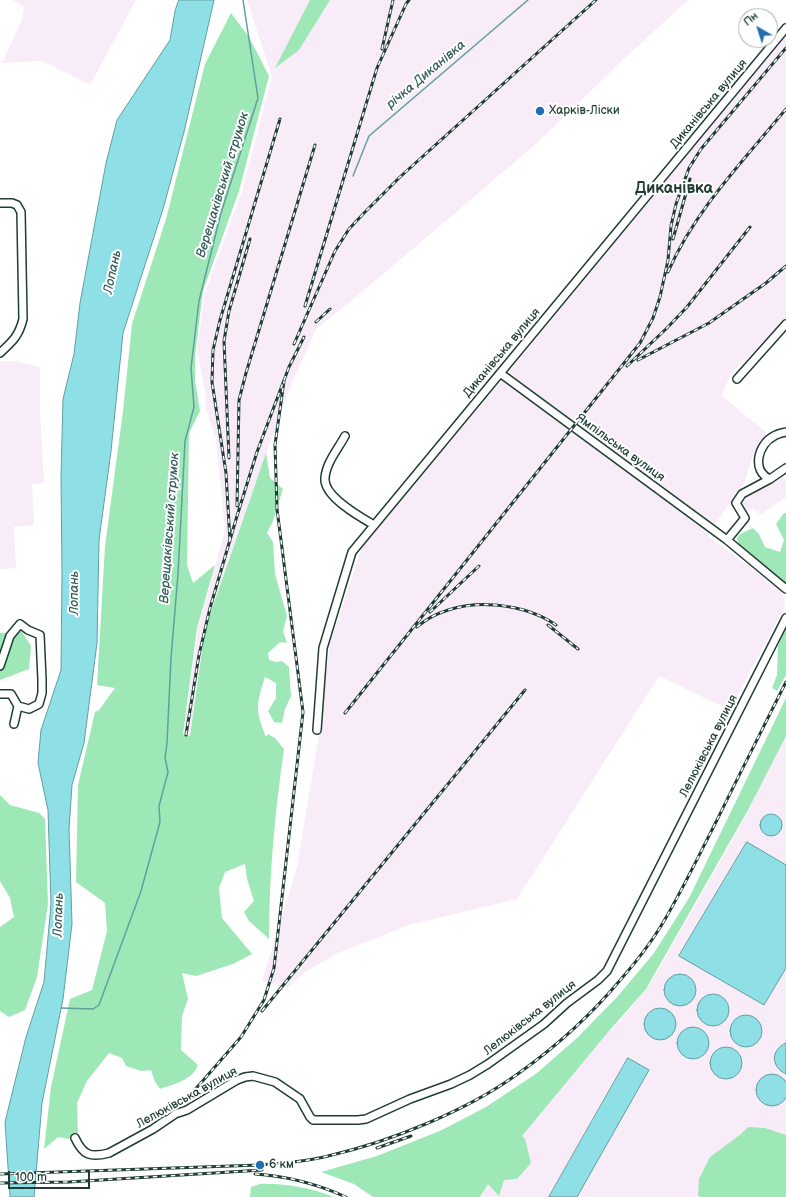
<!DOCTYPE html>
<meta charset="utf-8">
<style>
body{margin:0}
#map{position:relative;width:786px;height:1197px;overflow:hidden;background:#fff;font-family:"Balsamiq Sans",sans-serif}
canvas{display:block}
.north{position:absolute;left:738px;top:8px;width:40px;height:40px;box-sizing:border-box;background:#fff;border:1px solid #a5b1ae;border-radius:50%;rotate:321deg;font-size:11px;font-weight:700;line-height:16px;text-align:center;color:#1f3d34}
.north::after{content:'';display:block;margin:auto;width:14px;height:18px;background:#1f6fb2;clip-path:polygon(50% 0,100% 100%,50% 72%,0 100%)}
.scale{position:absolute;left:8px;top:1171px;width:82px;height:18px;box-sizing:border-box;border:2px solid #1f3d34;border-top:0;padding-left:5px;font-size:12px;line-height:14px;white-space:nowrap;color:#1f3d34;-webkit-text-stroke:3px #fff;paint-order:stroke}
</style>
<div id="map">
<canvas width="786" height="1197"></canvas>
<div class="north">Пн</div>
<div class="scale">100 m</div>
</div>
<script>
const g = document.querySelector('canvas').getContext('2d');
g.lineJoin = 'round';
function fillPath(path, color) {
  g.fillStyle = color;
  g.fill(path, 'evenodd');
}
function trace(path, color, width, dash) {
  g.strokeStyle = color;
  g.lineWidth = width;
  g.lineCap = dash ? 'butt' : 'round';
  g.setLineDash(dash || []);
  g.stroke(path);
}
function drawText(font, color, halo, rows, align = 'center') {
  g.font = font + ' "Balsamiq Sans",sans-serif';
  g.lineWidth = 4;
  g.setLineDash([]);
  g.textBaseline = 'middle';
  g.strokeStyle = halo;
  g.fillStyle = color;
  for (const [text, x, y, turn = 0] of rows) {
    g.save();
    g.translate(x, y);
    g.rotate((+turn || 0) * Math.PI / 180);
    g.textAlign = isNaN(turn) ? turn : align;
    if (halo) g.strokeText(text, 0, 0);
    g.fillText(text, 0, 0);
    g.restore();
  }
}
fillPath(new Path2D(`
 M13 0H136L90 85 42 61 2 63 22 19 24 7Z
 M247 0H688L626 57 538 142 440 226 339 311 316 329 291 385 246 509 203 637 190 736 183 734 198 628 225 530 216 439 205 406 206 396 197 350 205 293 242 191 272 77Z
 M786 34V321L733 371 721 395 767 433 753 455 744 484 707 535 780 590 784 597 785 606 730 710 659 676 517 899 409 925 338 953 305 972 287 988 262 981 297 867 320 729 330 643 362 547 508 373Z
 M0 361H15L40 367V411L44 483 32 484 34 525 14 527 16 568 0 569Z
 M782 475 786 481V497L760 515 753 508 747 513 740 503Z
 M786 735V1197H481L496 1167 609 1031 612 1029 626 1014 653 979 737 832Z`), '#f8ecf9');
fillPath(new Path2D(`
 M310 0H330L299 50 275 68Z
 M231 13 249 37 269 76 239 191 203 291 195 356V380L200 411 189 433 187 565 193 583 215 565 197 628 183 734 190 736 205 629 266 453 270 478 283 489 273 521 267 533 273 542 275 574 287 616 283 631 287 643 280 642 268 653 269 660 276 662 282 661 289 667 291 696 285 709 282 723 274 722 268 711 276 698V683L265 677C256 705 255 709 266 737L268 734 275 738 284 749C275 812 269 875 269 939L249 921 244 912 254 901 247 879 245 864 225 872 219 888 222 918 252 954 233 964 196 976 182 973 188 999 182 1016 181 1050 198 1065C193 1080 174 1084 160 1089L155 1082 151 1070 141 1071 126 1066 122 1058 109 1053 87 1081 77 1103 78 1133 68 1139 58 1137 44 1149 51 1087 70 999 92 990 107 931 105 903 76 882 78 785 95 712 99 710 115 688 97 685 105 546 123 411 132 324 166 219 205 64Z
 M784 513H786V583L739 545 737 538 740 534 753 528 759 534 765 547 780 552 784 540 776 524Z
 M786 625V675L777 691 772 688 777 675 778 646Z
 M22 632 31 646 29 669 0 680V633Z
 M786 698V736L748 810 646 989 609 1031 522 1136 525 1139 531 1163 517 1179 504 1180 499 1196 488 1184 480 1197H373L354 1184 321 1172 377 1156 442 1130 486 1107 537 1073 577 1038 618 996 654 953 689 898Z
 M0 795 10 805 39 813 45 819 48 904 37 977 25 1010 9 1017 0 1011V927L14 917 10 898 0 881Z
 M748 1127 765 1128 786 1135V1197H700L698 1195 699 1179 710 1157 741 1134Z
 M260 1184C285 1183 310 1188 334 1197H250L251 1187Z`), '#9ee8b7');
const water = new Path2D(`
 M179 0H214L184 132 163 209 123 333 111 451 99 540 97 643 84 743 72 785 69 829 72 924 63 999 42 1103 34 1197H10L5 1122 26 1037 44 982 51 904 48 810 38 763 41 730 61 670 62 574 61 476 63 399 74 354 80 303 106 163 117 120 170 40 175 11Z
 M760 825a11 11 0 1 1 22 0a11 11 0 1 1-22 0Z
 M747 842 786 865V968L764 1005 679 956Z
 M664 990a16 16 0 1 1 32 0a16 16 0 1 1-32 0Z
 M697 1010a16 16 0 1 1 32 0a16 16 0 1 1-32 0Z
 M644 1024a16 16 0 1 1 32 0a16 16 0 1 1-32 0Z
 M730 1031a16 16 0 1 1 32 0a16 16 0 1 1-32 0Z
 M677 1043a16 16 0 1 1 32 0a16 16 0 1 1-32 0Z
 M786 1043V1074C771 1067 770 1050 786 1043Z
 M710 1063a16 16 0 1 1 32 0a16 16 0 1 1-32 0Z
 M628 1058 649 1070 577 1197H549Z
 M756 1090a16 16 0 1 1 32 0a16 16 0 1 1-32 0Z`);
fillPath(water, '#8fe0e6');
trace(water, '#629f9f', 1);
trace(new Path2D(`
 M353 176 369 136 528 0
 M61 1008 93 1009 99 1005 141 891 160 822 159 806 168 772 165 758 167 743 171 658 178 574 185 441 194 407 191 368 199 301 221 213 258 98 243 0`), '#629f9f', 1.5);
const minor = new Path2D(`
 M0 203H12L17 205 21 212 23 319C19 336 12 342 0 353
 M500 373 727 540 786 589
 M737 379 786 324
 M345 436C338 449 326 463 325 478 323 496 360 517 374 525
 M770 479C751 471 758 444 774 436 777 434 782 433 786 432
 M727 540 745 518 736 503 742 494 770 479 786 468
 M0 666 10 636 20 624 28 630 40 635 42 680V693L39 704 29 709 18 706
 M0 694H11L18 706 14 724
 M317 730 323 648 352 552 786 28
 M75 1138C83 1155 90 1158 109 1153L153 1129 175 1114 187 1110 237 1080 245 1077 253 1076 275 1082 300 1099 310 1117 313 1120H358L366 1119 410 1099 451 1084 470 1075 488 1064 544 1024 567 1003 598 980 607 971 786 618`);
trace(minor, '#1f3d34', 10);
trace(minor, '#fff', 7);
const rail = new Path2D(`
 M382 49 393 0
 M673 239 690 179
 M668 272C695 210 744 160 786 109
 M305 306 377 68 406 4 409 0
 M316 322 330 309
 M294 344 335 251 349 229 365 212 400 177 596 0
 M638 360 709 323 766 283 786 266
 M627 366 667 328 687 307 750 227
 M229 458 224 341 229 311 250 239
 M237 506 239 400 246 373 315 145
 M230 541 226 473 212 382 213 350 220 320 280 119
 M430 612 479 566
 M548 625 578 649
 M417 627C452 596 519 599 556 625
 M345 713 640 343 653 318 660 297 668 260 671 226 676 204 689 168 701 149 786 48
 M186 735 199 655 210 608 237 516 257 452 289 367 304 337
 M262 1011 525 690
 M166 1115 185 1100 200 1084 241 1037 264 1000 274 968 303 712 277 509 275 445 284 381
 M377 1148 411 1136
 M0 1174 260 1165C282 1163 305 1162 328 1156 389 1142 467 1111 519 1073 557 1046 592 1014 622 978 636 962 650 944 661 926 681 893 698 857 716 822 739 775 763 728 786 682
 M255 1174C287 1176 317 1184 346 1197
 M0 1183 69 1182 262 1170`);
trace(rail, '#1f3d34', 3);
trace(rail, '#fff', 1.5, [4.5]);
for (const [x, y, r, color] of [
 [540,111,5,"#1f6fb2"],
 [260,1165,5,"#1f6fb2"]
]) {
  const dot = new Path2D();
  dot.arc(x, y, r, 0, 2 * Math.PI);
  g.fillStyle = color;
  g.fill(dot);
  trace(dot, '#fff', 1.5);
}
drawText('12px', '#1f3d34', '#fff', [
 ["Диканівська вулиця",709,104,-50],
 ["Диканівська вулиця",502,353,-50],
 ["Ямпільська вулиця",620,448,36],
 ["Лелюківська вулиця",709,746,-63],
 ["Лелюківська вулиця",530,1018,-38],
 ["Лелюківська вулиця",187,1098,-29]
]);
drawText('12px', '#1f3d34', '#fff', [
 ["Харків-Ліски",549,111],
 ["6 км",269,1165]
], 'left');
drawText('italic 13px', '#355e58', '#fff', [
 ["річка Диканівка",426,75,-40],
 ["Верещаківський струмок",223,185,-73],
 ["Лопань",113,272,-78],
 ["Верещаківський струмок",170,528,-86],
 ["Лопань",75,593,-90],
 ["Лопань",59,915,-88]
]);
drawText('bold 16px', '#1f3d34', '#fff', [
 ["Диканівка",674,189]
]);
</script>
